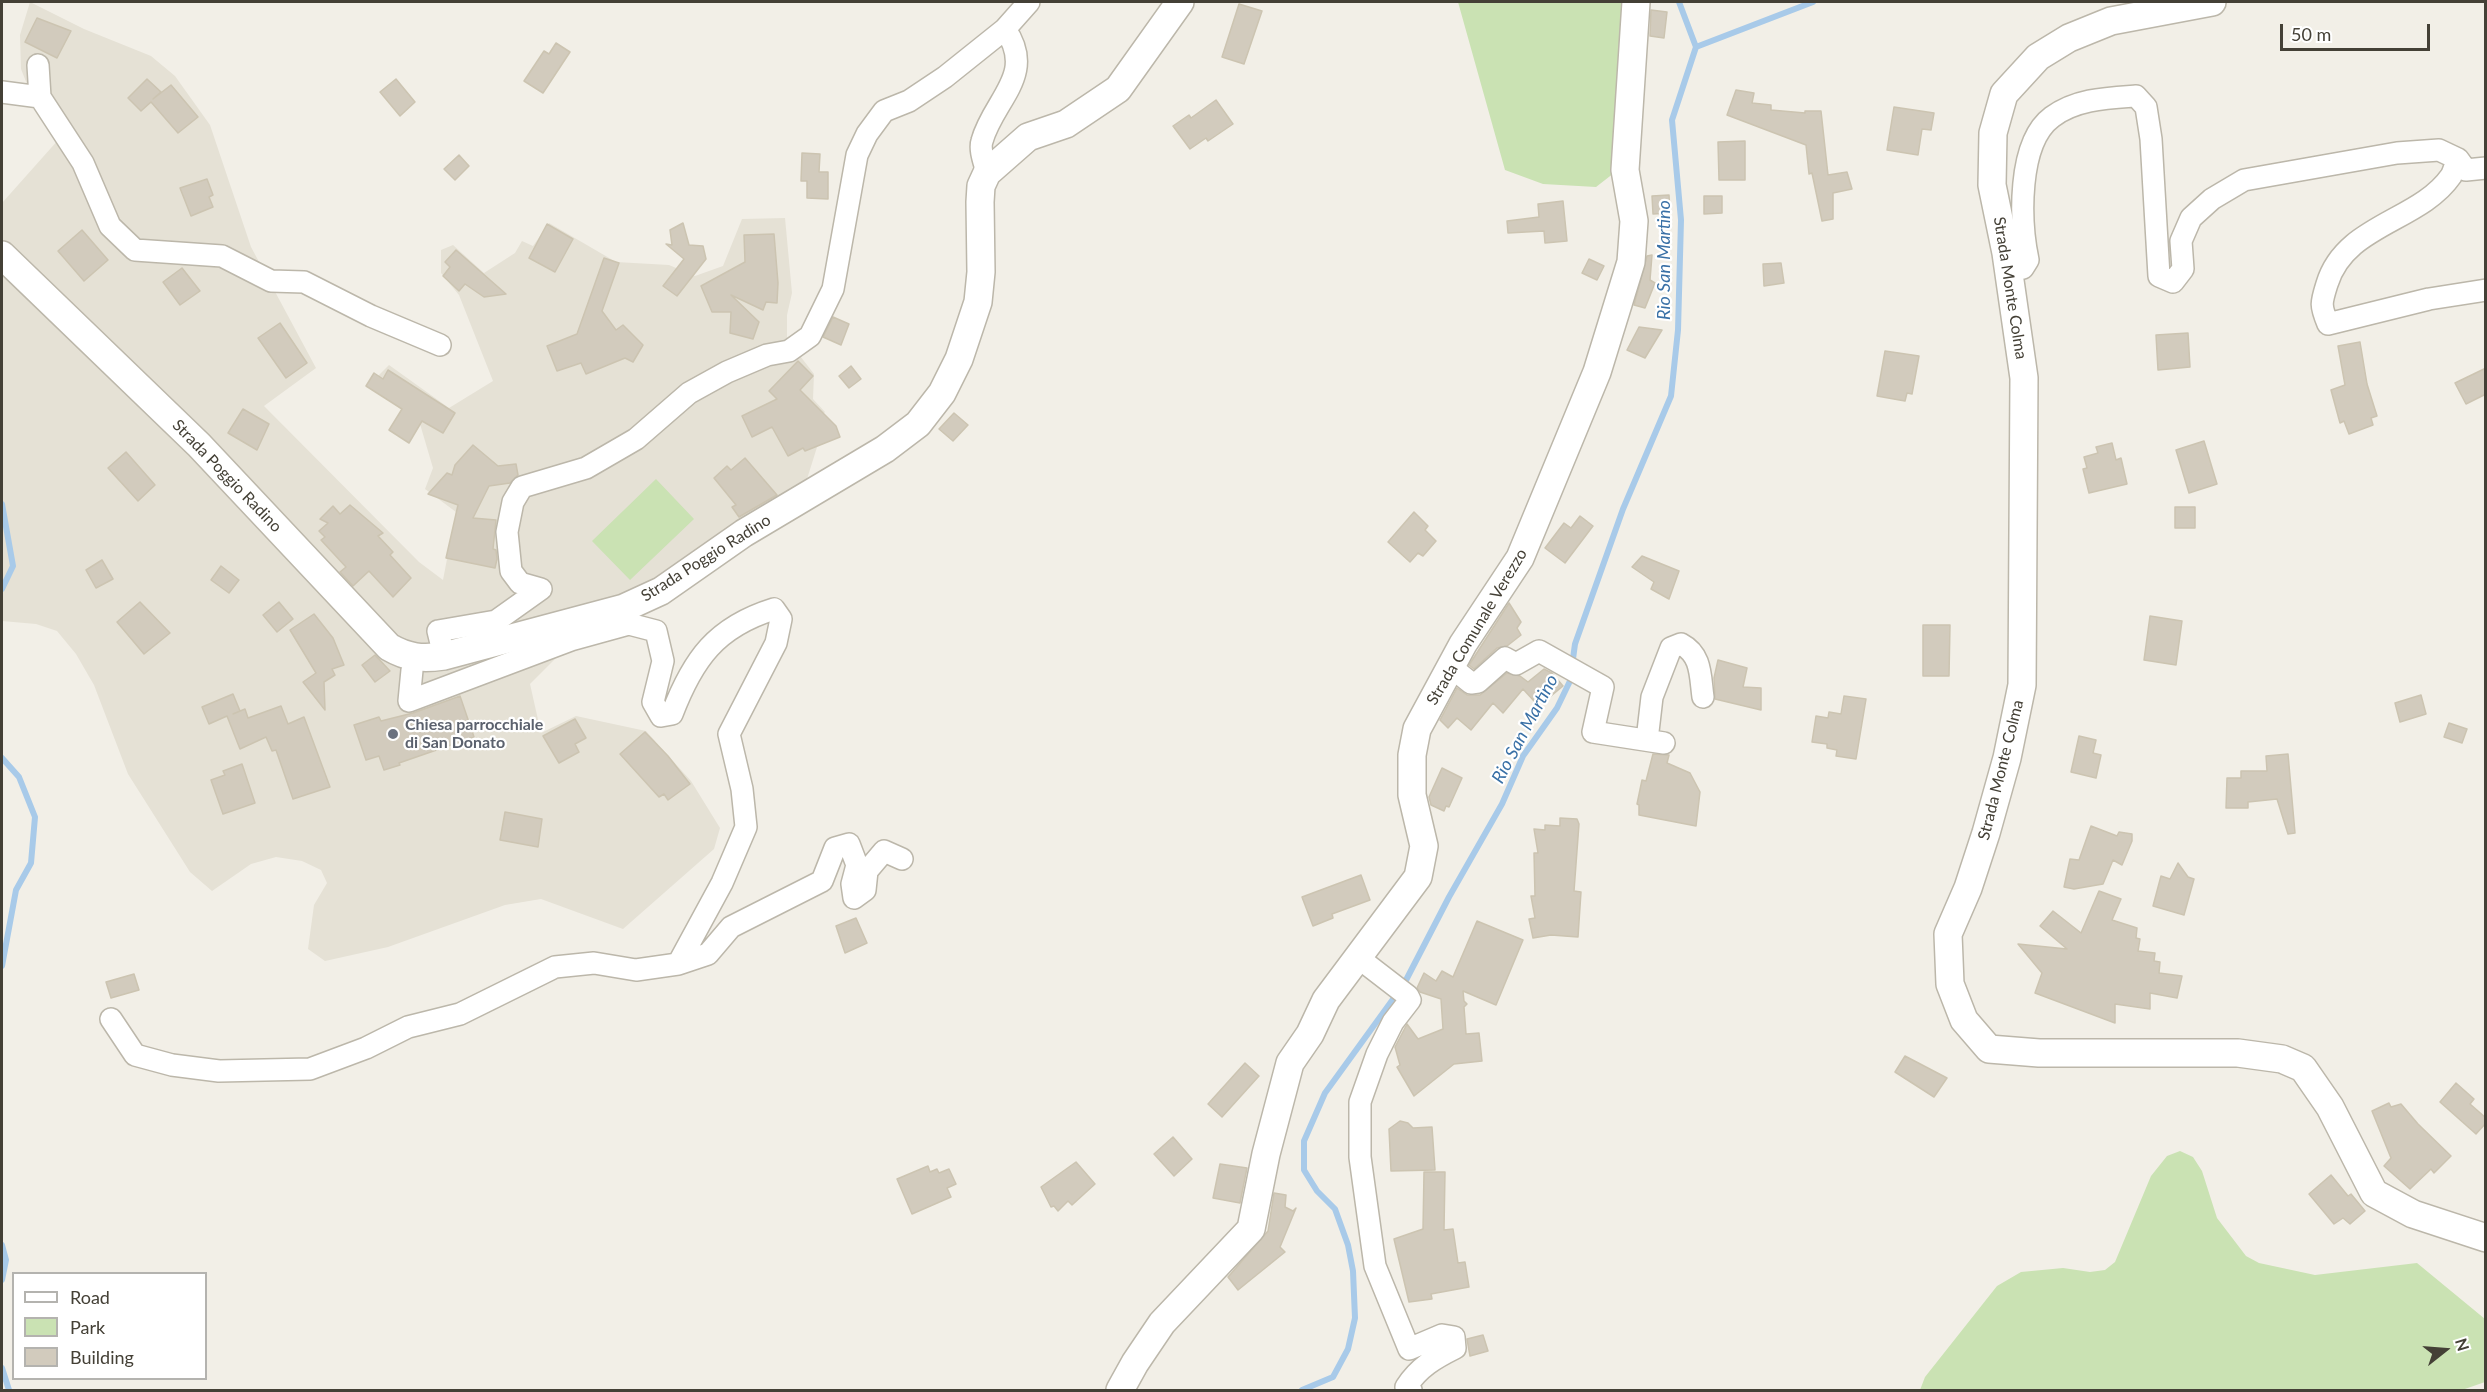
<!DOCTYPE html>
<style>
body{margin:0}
#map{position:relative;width:2487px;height:1392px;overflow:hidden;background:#f2efe7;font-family:Lato,sans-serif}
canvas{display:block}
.frame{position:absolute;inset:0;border:3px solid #444036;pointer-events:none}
.legend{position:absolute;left:12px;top:1272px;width:195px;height:108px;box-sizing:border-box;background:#fff;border:2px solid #b4b3af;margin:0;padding:8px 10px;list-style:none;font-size:18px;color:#444036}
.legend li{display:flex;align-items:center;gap:12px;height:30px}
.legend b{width:30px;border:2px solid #b4b3af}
.north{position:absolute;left:2415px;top:1320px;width:60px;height:60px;-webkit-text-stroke:4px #fff;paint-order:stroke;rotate:73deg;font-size:16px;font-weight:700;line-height:24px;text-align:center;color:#444036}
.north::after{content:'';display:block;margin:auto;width:21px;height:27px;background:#444036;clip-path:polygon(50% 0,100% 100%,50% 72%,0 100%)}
.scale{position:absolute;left:2280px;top:24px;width:150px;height:27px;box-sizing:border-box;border:3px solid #444036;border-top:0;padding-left:8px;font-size:18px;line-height:21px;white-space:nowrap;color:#444036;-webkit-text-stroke:4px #fff;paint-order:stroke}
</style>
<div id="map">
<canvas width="2487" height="1392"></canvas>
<div class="frame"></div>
<ul class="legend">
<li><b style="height:8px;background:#fff"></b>Road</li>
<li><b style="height:16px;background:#cae2b3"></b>Park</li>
<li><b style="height:16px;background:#d2cbbd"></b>Building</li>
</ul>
<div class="north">N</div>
<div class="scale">50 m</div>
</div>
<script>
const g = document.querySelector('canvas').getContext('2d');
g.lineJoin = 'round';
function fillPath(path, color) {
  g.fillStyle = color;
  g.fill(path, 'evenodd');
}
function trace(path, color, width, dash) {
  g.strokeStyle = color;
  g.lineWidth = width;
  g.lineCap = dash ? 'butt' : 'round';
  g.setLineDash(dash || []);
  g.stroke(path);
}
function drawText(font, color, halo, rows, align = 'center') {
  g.font = font + ' Lato,sans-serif';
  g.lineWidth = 4.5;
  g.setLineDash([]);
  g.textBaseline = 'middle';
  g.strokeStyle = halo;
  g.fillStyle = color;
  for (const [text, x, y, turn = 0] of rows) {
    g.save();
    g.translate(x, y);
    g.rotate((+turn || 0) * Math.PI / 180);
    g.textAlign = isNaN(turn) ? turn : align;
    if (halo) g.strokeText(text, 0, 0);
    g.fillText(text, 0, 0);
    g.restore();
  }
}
fillPath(new Path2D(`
 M30 2 84 29 151 56 175 76 210 125 251 247 316 368 264 406 419 562 443 580 456 512 425 489 433 468 420 424 369 385 389 365 449 408 493 381 459 295 441 273V250L453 245 484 273 515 253 522 241 533 246 549 223 616 262 669 265 695 276 723 266 742 219 785 218 792 293 787 315V339L814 374 813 399 825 412 814 425 818 444 807 479 758 520 572 642 530 684 541 733 576 716 646 731 691 781 720 828 714 849 623 929 541 899 505 905 388 947 325 961 308 949 314 905 327 883 321 870 302 861 276 857 251 864 212 891 190 872 128 774 94 685 76 654 57 631 36 624 2 621V203L59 139 36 107 21 69 20 35Z`), '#e5e1d5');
fillPath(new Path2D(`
 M1458 2H1625L1614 173 1596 187 1543 184 1505 170Z
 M656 479 694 519 630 580 592 541Z
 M2180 1151 2193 1157 2202 1171 2217 1218 2246 1256 2259 1263 2315 1275 2417 1263 2485 1319V1382L2462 1390H1920L1925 1377 1997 1286 2021 1272 2063 1268 2090 1272 2105 1270 2115 1262 2151 1176 2167 1156Z`), '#cae2b3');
trace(new Path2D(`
 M1679 2 1696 47
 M1696 47 1813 2
 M2 504 13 566 2 589
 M2 758 19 777 35 817 31 863 16 890 2 966
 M2 1245 6 1260 2 1280
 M2 1368 9 1390
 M1302 1390 1333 1377 1348 1349 1355 1318 1353 1271 1348 1245 1335 1209 1317 1191 1304 1170V1141L1325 1093 1404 984 1449 897 1502 804 1523 756 1557 708 1570 681 1575 644 1623 509 1671 396 1678 330 1681 220 1672 120 1696 47`), '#a8cae9', 6);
const building = new Path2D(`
 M1239 4 1262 11 1244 64 1222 57Z
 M1651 10 1667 12 1664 38 1650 36Z
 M37 18 71 31 57 58 25 42Z
 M556 43 570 52 543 93 524 81 544 51 549 54Z
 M147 79 161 92 153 99 171 85 198 117 178 133 151 102 141 111 128 98Z
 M396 79 415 102 400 116 380 92Z
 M1736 90 1754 93 1752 103 1771 105V110L1805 113V111H1821L1828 175 1847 172 1852 189 1833 193V219L1822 221 1812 173 1809 174 1806 145 1727 115Z
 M1216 100 1233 124 1208 141 1206 138 1190 149 1173 126 1189 115 1191 118Z
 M1894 107 1934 113 1931 130 1922 129 1918 155 1887 150Z
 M1745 141V180H1719L1718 142Z
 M802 153 820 154 819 172H828V199L807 198V181H801Z
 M459 155 469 166 455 180 444 169Z
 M207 179 213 195 209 197 213 207 191 216 180 188Z
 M1669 195 1670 213 1653 214 1652 196Z
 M1704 196H1722V213L1704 214Z
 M1563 201 1567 241 1545 243 1544 231 1508 233 1507 221 1539 217 1538 204Z
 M683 223 689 245 703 246 706 259 677 296 663 286 684 259 666 244 672 245 670 230Z
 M547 224 573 239 555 272 529 258Z
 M82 230 108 260 84 281 58 251Z
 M774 234 778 283 777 303 766 302 763 310 731 295 759 322 753 339 730 333 731 312H712L701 286 745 262 744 235Z
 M456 250 506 294 484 297 465 284 459 291 443 276 450 267 445 262Z
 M1652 255 1650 280 1655 283 1645 308 1634 305 1647 256Z
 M604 258 619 263 602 311 616 330 623 325 643 345 633 362 625 358 586 374 581 363 557 371 547 346 577 334Z
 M1589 259 1604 266 1597 280 1582 273Z
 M1781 263 1784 283 1764 286 1763 264Z
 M182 268 200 291 180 305 163 282Z
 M833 317 849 324 841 345 823 337Z
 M280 323 307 363 286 378 258 338Z
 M1639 327 1662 330 1645 358 1627 350Z
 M2188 333 2190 367 2158 370 2156 335Z
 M2360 342 2367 384 2377 416 2371 418 2373 425 2349 434 2344 421 2340 423 2331 390 2345 385 2338 346Z
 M1885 351 1919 356 1912 394 1907 393 1905 401 1877 396Z
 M798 361 813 376 800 390 836 426 840 437 805 451 803 448 788 456 772 427 752 437 742 416 777 399 769 391Z
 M851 366 861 379 849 388 839 376Z
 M2486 368V394L2466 404 2455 383Z
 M388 370 455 413 443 433 422 421 409 443 389 430 402 409 366 386 374 373 383 379Z
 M243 409 269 424 257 450 228 433Z
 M954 413 968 425 953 441 939 429Z
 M2204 441 2217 484 2189 493 2176 450Z
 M2112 443 2116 460 2121 458 2127 484 2089 493 2083 469 2087 468 2084 457 2098 453 2096 447Z
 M473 445 498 466 516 464 518 475 510 483 489 486 473 518 496 520 493 549 496 550 497 559 495 568 446 558 458 505 428 494 447 473 452 475 455 465Z
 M126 452 155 485 138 501 108 468Z
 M745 458 777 495 739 517 732 507 736 505 714 478 727 466 731 470Z
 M350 505 383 533 378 536 393 552 390 555 411 578 393 597 369 571 353 586 340 572 346 567 321 540 325 537 319 531 328 523 320 519 333 506 340 514Z
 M2175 507H2195V528H2175Z
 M1414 512 1428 526 1425 530 1436 541 1423 556 1418 553 1410 562 1388 542Z
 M1580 516 1593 526 1565 563 1545 548 1564 523 1571 528Z
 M1642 556 1679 571 1669 599 1651 589 1654 582 1632 567Z
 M102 560 113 579 96 588 86 570Z
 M221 566 239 580 229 593 211 580Z
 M140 602 170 633 144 654 117 622Z
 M279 602 293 619 277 632 263 615Z
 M1509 603 1521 622 1517 628 1521 635 1507 646 1497 648 1474 669 1469 665Z
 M314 614 333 638 344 665 332 669 335 675 324 682 325 710 303 682 316 673 290 630Z
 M2150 616 2182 621 2176 665 2144 660Z
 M1923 625H1950L1949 676H1923Z
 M375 655 390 671 375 682 362 665Z
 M1718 660 1747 668 1743 687 1761 688V710L1715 699 1714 678Z
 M1544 669 1552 673 1563 686 1545 701 1540 696 1534 701 1523 689 1503 713 1493 703 1471 730 1457 718 1448 728 1440 720 1457 688 1467 695H1480L1507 673 1520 676 1528 682Z
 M233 694 240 711 233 714 245 709 248 718 281 706 288 724 304 717 330 787 293 799 276 750 272 751 266 737 240 749 227 716 209 724 202 707Z
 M2421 695 2426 714 2400 722 2395 703Z
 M460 696 474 737 399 763 400 765 384 770 379 756 366 760 354 725 379 717 381 721 413 713Z
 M1844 696 1866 699 1856 759 1836 756 1837 750 1827 748V744L1812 742 1816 716 1828 718 1829 712 1841 714Z
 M575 719 586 738 575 744 579 752 559 763 543 736Z
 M2449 723 2467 729 2462 743 2444 737Z
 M645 732 668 756 690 784 668 800 664 794 659 797 620 754Z
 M2079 736 2096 740 2093 753 2101 755 2096 778 2071 772Z
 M1653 754 1669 755 1667 763 1690 773 1700 792 1696 826 1639 815V805L1637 804 1642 780 1646 781Z
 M2288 754 2295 833 2288 834 2277 799 2248 802V808H2226L2227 778H2241V771H2267L2266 756Z
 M242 764 255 803 223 814 211 780 225 775 223 771Z
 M1442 768 1462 778 1449 807 1446 806 1444 811 1431 805 1429 797Z
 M505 812 542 819 538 847 500 840Z
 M1560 818 1577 819 1579 824 1574 891 1581 892 1578 937 1551 935 1533 938 1529 919 1535 918 1531 896H1535L1534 853H1538L1534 829 1545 830V825L1560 826Z
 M2091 826 2117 836 2119 832 2132 834V841L2122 865 2113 860 2103 884 2074 889 2064 887 2070 859 2079 860Z
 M2178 863 2188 877 2194 879 2184 915 2153 906 2161 876 2170 879Z
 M1361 875 1370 900 1332 914 1333 918 1313 926 1302 897Z
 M2099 891 2121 899 2112 920 2137 928 2136 938 2140 939 2138 951 2155 953 2154 961 2160 962 2159 973 2182 976 2177 998 2150 993V1009L2115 1004V1023L2035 993 2042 973 2018 944 2067 949 2040 926 2053 911 2081 933Z
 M856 918 867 943 845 953 836 926Z
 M1477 921 1523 940 1496 1005 1463 991 1464 1001 1467 1004 1464 1007 1466 1034 1479 1033 1482 1061 1454 1064 1414 1096 1397 1067 1400 1065 1395 1047 1407 1024 1418 1039 1443 1029 1441 999 1420 992 1417 988 1424 973 1436 981 1442 971 1453 977Z
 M134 974 139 990 111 998 106 982Z
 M1905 1056 1947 1078 1934 1097 1895 1072Z
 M1245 1063 1259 1076 1222 1117 1208 1104Z
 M2456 1083 2474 1099 2470 1104 2486 1118V1123L2476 1134 2440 1102Z
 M2389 1103 2391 1107 2401 1104 2418 1124 2451 1156 2434 1173 2431 1169 2410 1189 2384 1166 2391 1158 2372 1111Z
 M1400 1121 1408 1123 1413 1128 1432 1127 1435 1170 1391 1171 1389 1129Z
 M1173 1137 1192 1159 1174 1176 1154 1154Z
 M1076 1162 1095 1184 1072 1205 1068 1201 1058 1211 1054 1206 1051 1207 1041 1187Z
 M1220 1164 1247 1168 1240 1203 1213 1198Z
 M928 1166 930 1172 937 1169 939 1173 949 1169 956 1184 947 1188 951 1197 912 1214 897 1179Z
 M1424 1172H1445L1444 1230 1453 1229 1458 1263 1465 1262 1469 1287 1431 1294 1432 1299 1409 1302 1394 1239 1423 1229Z
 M2331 1175 2348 1196 2351 1194 2365 1211 2350 1224 2343 1218 2334 1224 2309 1194Z
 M1274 1193 1286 1195 1285 1207 1293 1211 1296 1208 1280 1247 1285 1252 1238 1290 1228 1277 1268 1231Z
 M1483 1335 1488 1351 1470 1356 1467 1339Z`);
fillPath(building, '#d2cbbd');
trace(building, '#ccc4b1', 1.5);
const minor = new Path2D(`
 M38 65 40 97
 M2 92 40 97 83 163 110 226 135 250 222 256 271 281 304 282 371 316 440 345
 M2458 159 2466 170 2486 168
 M987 173C985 164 979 150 982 141 993 100 1037 75 1005 29
 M2009 270 2023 268 2028 260C2020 222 2017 143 2052 117 2076 99 2107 98 2136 96L2146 107 2151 139 2159 276 2173 282 2183 269 2181 241 2191 218 2212 199 2244 180 2397 153 2439 150 2458 159C2455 164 2454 171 2451 176 2419 222 2345 224 2327 284 2321 303 2320 305 2328 324L2429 299 2486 290
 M444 656 438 631 496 621 541 589 520 583 511 571 507 532 513 502 522 487 586 468 636 439 689 393 727 372 767 355 789 351 810 336 833 289 857 155 867 134 884 111 909 101 945 77 1005 29 1029 2
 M412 670 409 701 571 640 574 626
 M1445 677 1456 671 1471 683 1478 682 1505 658 1516 664 1539 651 1603 687 1593 732 1664 743
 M1647 740 1652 697 1671 648 1681 644C1702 655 1700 676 1703 697
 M1360 959 1408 996 1410 1000 1393 1022 1377 1054 1360 1102V1157L1375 1266 1409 1349 1442 1335 1454 1337 1455 1348C1435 1358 1419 1367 1406 1387L1411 1390
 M678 964 708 954 731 927 822 881 835 848 849 844 857 865 852 884 854 898 865 890 867 871 884 851 902 859
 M111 1019 135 1055 172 1065 219 1071 310 1069 366 1048 408 1027 460 1014 555 967 594 963 636 970 678 964 722 883 746 827 742 789 729 734 776 643 781 619 774 609C716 627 693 659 672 714L661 716 653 702 663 661 656 631 629 624 571 640`);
const tertiary = new Path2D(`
 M2212 2 2111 21 2069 38 2038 57 2004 94 1993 133 1992 185 2006 253 2024 378 2022 685 2007 758 1986 833 1968 888 1948 934 1950 984 1964 1020 1989 1049 2039 1053H2238L2282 1059 2303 1068 2330 1107 2374 1193 2413 1214 2486 1238
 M2 255 199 445 389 647C408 658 422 659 444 656L624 608 661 591 744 533 885 449 918 424 942 393 959 359 978 302 981 272 980 202 981 186 987 173 1028 137 1066 124 1118 89 1180 2
 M1120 1390 1135 1363 1162 1323 1251 1229 1266 1154 1290 1063 1310 1034 1326 1000 1418 877 1424 846 1412 795V755L1417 729 1463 644 1520 558 1597 372 1631 262 1634 221 1625 170 1636 2`);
trace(minor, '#bcb7aa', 24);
trace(tertiary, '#bcb7aa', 30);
trace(minor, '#fff', 21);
trace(tertiary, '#fff', 27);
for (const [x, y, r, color] of [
 [393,734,6,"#6b7280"]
]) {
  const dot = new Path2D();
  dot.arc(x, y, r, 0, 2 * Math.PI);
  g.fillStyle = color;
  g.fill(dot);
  trace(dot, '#fff', 2);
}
drawText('16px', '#444036', '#fff', [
 ["Strada Monte Colma",2010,288,81],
 ["Strada Poggio Radino",227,476,46],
 ["Strada Poggio Radino",706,558,-32],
 ["Strada Comunale Verezzo",1477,627,-59],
 ["Strada Monte Colma",2001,770,-76]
]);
drawText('bold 16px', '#5b616d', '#fff', [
 ["Chiesa parrocchiale",405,725],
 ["di San Donato",405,743]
], 'left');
drawText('italic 18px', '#3970a6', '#fff', [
 ["Rio San Martino",1664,260,-90],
 ["Rio San Martino",1525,729,-62]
]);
</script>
